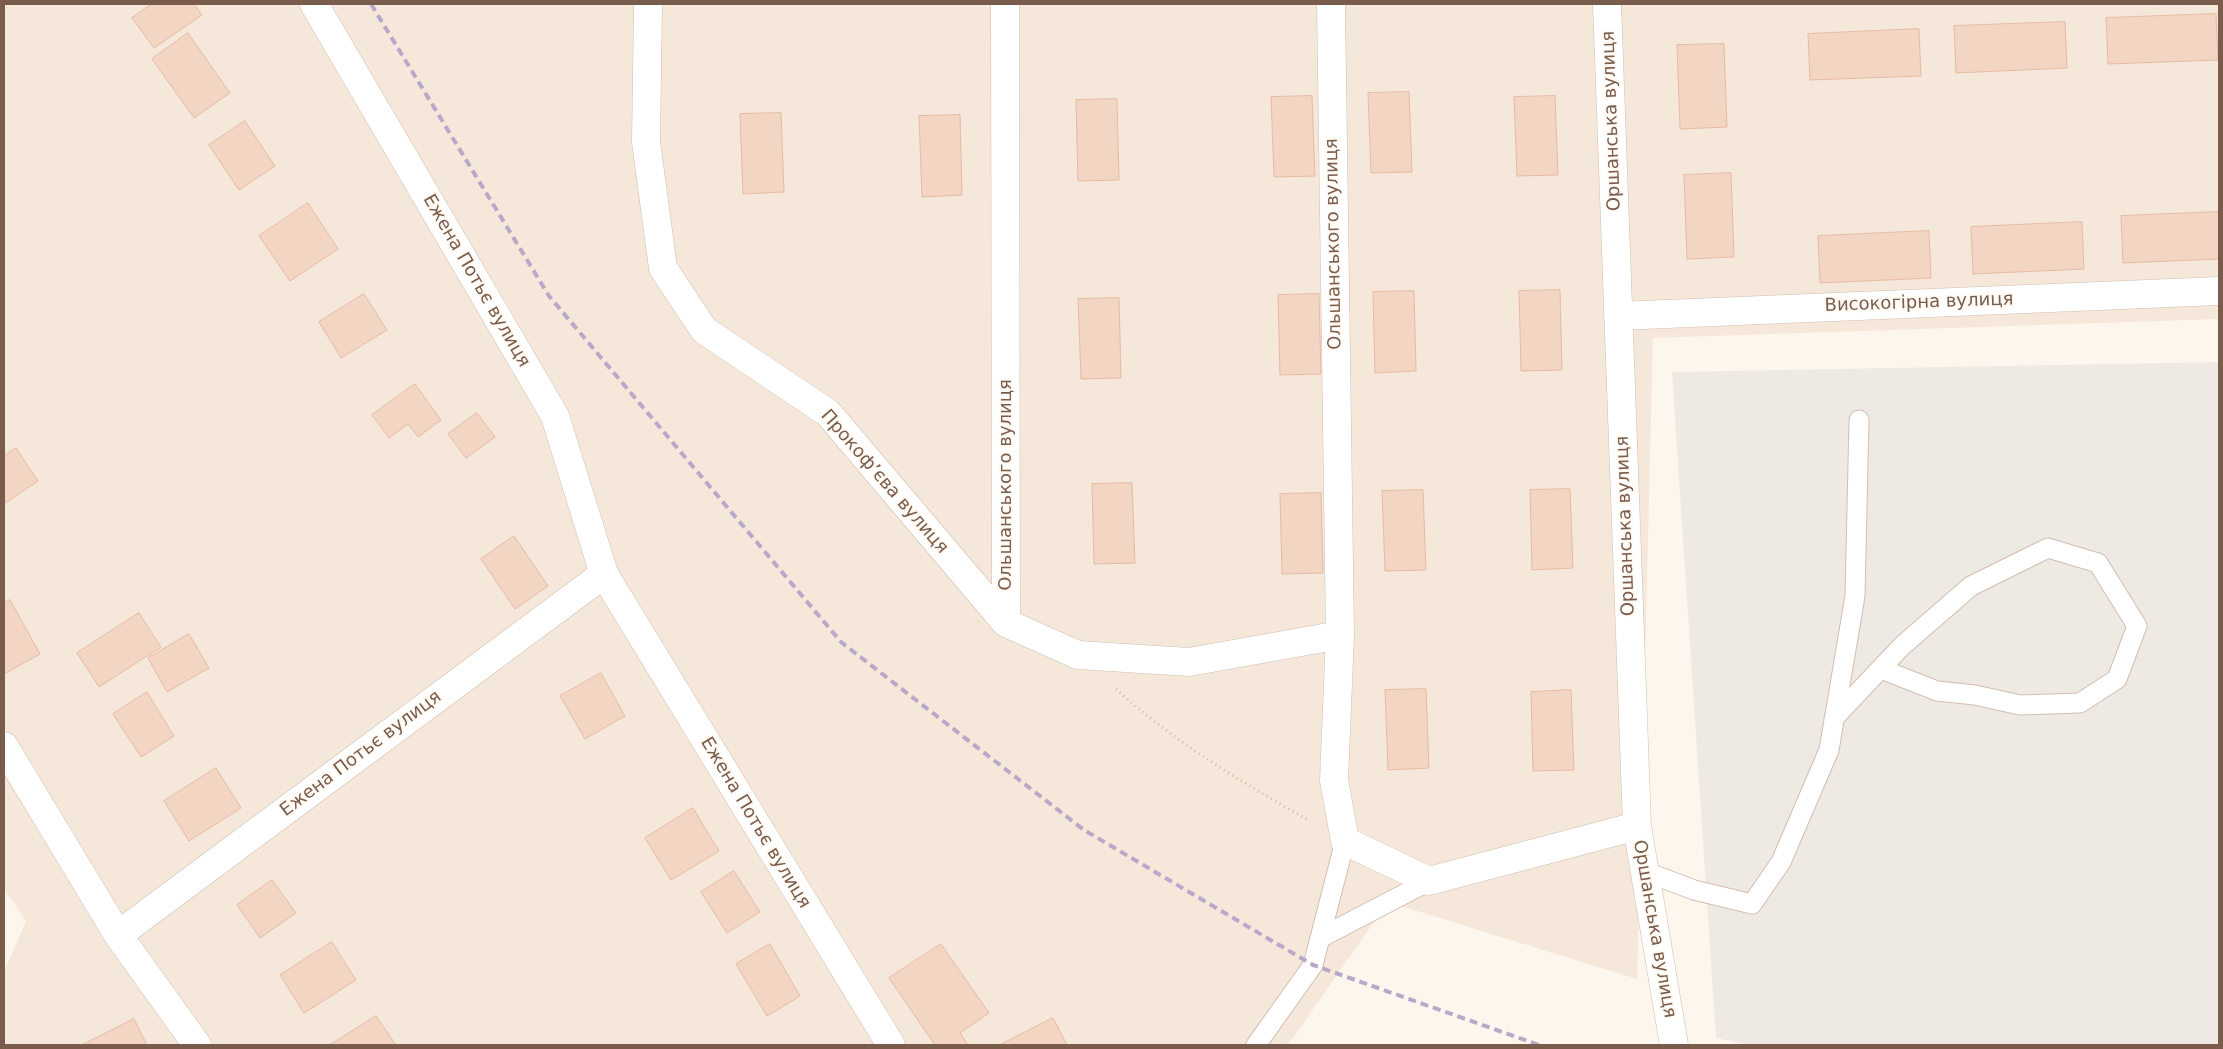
<!DOCTYPE html>
<meta charset="utf-8">
<style>
body{margin:0}
#map{position:relative;width:2223px;height:1049px;overflow:hidden;background:#fdf6ec;font-family:"DejaVu Sans",sans-serif}
canvas{display:block}
.frame{position:absolute;inset:0;border:5px solid #7a5c4d;pointer-events:none}
</style>
<div id="map">
<canvas width="2223" height="1049"></canvas>
<div class="frame"></div>
</div>
<script>
const g = document.querySelector('canvas').getContext('2d');
g.lineJoin = 'round';
function fillPath(path, color) {
  g.fillStyle = color;
  g.fill(path, 'evenodd');
}
function trace(path, color, width, dash) {
  g.strokeStyle = color;
  g.lineWidth = width;
  g.lineCap = dash ? 'butt' : 'round';
  g.setLineDash(dash || []);
  g.stroke(path);
}
function drawText(font, color, halo, rows, align = 'center') {
  g.font = font + ' "DejaVu Sans",sans-serif';
  g.lineWidth = 4;
  g.setLineDash([]);
  g.textBaseline = 'middle';
  g.strokeStyle = halo;
  g.fillStyle = color;
  for (const [text, x, y, turn = 0] of rows) {
    g.save();
    g.translate(x, y);
    g.rotate((+turn || 0) * Math.PI / 180);
    g.textAlign = isNaN(turn) ? turn : align;
    if (halo) g.strokeText(text, 0, 0);
    g.fillText(text, 0, 0);
    g.restore();
  }
}
fillPath(new Path2D(`
 M4 4H2219V319L1653 338 1637 979 1388 902 1288 1045H4V972L26 921 4 889Z`), '#f5e8da');
fillPath(new Path2D(`
 M2219 362V1045H1750L1716 1038 1672 372Z`), '#efe9e4');
const building = new Path2D(`
 M152 4H194L202 15 154 48 132 18Z
 M2216 14 2218 60 2108 64 2106 18Z
 M2065 22 2067 68 1956 73 1954 26Z
 M1919 29 1921 76 1810 80 1808 34Z
 M188 33 230 93 194 118 152 59Z
 M1724 44 1727 127 1680 129 1677 45Z
 M1409 92 1412 172 1371 173 1368 93Z
 M1312 96 1315 176 1274 177 1271 97Z
 M1555 96 1558 175 1517 176 1514 97Z
 M1117 99 1119 180 1078 181 1076 100Z
 M781 113 784 192 743 194 740 114Z
 M960 115 962 195 922 197 919 116Z
 M245 121 275 166 239 190 209 145Z
 M1731 173 1734 257 1687 259 1684 175Z
 M308 203 338 249 290 281 259 236Z
 M2219 212V259L2123 263 2121 216Z
 M2082 222 2084 269 1973 274 1971 227Z
 M1929 231 1931 278 1820 283 1818 236Z
 M1560 290 1562 370 1521 371 1519 291Z
 M1414 291 1416 371 1375 373 1373 292Z
 M364 294 387 330 341 358 319 322Z
 M1319 294 1321 374 1280 375 1278 295Z
 M1119 298 1121 378 1081 379 1078 299Z
 M415 384 441 420 418 437 408 424 389 438 372 415Z
 M477 413 495 437 466 458 448 434Z
 M16 448 38 481 4 504V456Z
 M1132 483 1135 563 1094 564 1092 484Z
 M1570 489 1573 568 1532 570 1530 490Z
 M1423 490 1426 570 1385 571 1382 491Z
 M1321 493 1323 573 1282 574 1280 494Z
 M514 536 548 586 515 609 481 559Z
 M10 600 40 654 4 674V603Z
 M139 613 161 647 99 687 77 653Z
 M189 634 209 668 167 692 148 658Z
 M601 673 625 716 585 739 560 696Z
 M1426 689 1429 768 1388 770 1385 690Z
 M1571 690 1574 770 1533 771 1531 692Z
 M147 692 174 736 141 757 113 714Z
 M216 768 241 808 189 841 164 801Z
 M693 808 719 851 671 880 645 838Z
 M734 871 760 912 727 933 701 892Z
 M272 880 296 913 260 938 237 905Z
 M332 942 356 980 304 1013 280 975Z
 M770 944 800 996 767 1016 736 964Z
 M941 944 989 1013 960 1033 968 1045H935L889 978Z
 M376 1016 396 1045H330Z
 M1053 1018 1067 1045H1000Z
 M134 1019 147 1045H82Z`);
fillPath(building, '#f3d5c3');
trace(building, '#e6bba3', 1);
const lane = new Path2D(`
 M1834 718 1902 646 1971 586 2048 548 2098 563 2137 626 2117 679 2080 703 2020 705 1975 695 1937 691 1881 669
 M1644 871 1694 890 1752 904 1781 862 1829 750 1855 596 1859 420
 M1320 938 1429 881
 M1256 1045 1313 965 1345 841`);
const street = new Path2D(`
 M314 4 555 416 604 574 891 1045
 M648 4 646 142 663 268 704 330 828 413 1006 623
 M1005 4 1006 623 1078 655 1189 662 1340 635 1334 780 1345 841 1429 881 1637 826
 M1331 4 1340 635
 M1607 4 1637 826 1674 1045
 M1618 316 2219 291
 M4 746 118 935 197 1045
 M118 935 604 574`);
trace(lane, '#d1beb0', 21);
trace(street, '#d1beb0', 29);
trace(new Path2D(`
 M1116 689C1171 740 1243 783 1308 820`), '#d9b8a5', 3, [1, 4]);
trace(lane, '#fff', 19);
trace(street, '#fff', 28);
trace(new Path2D(`
 M371 4 549 296 841 642 1084 830 1313 965 1539 1045`), '#b9a8c9', 4, [8, 5]);
drawText('18px', '#7a5c4d', '#fffaf3', [
 ["Оршанська вулиця",1612,121,-92],
 ["Ольшанського вулиця",1334,244,-91],
 ["Ежена Потьє вулиця",476,281,60],
 ["Високогірна вулиця",1919,303,-2],
 ["Прокоф’єва вулиця",884,482,49],
 ["Ольшанського вулиця",1006,485,-90],
 ["Оршанська вулиця",1626,526,-92],
 ["Ежена Потьє вулиця",361,754,-37],
 ["Ежена Потьє вулиця",755,823,59],
 ["Оршанська вулиця",1654,929,80]
]);
</script>
